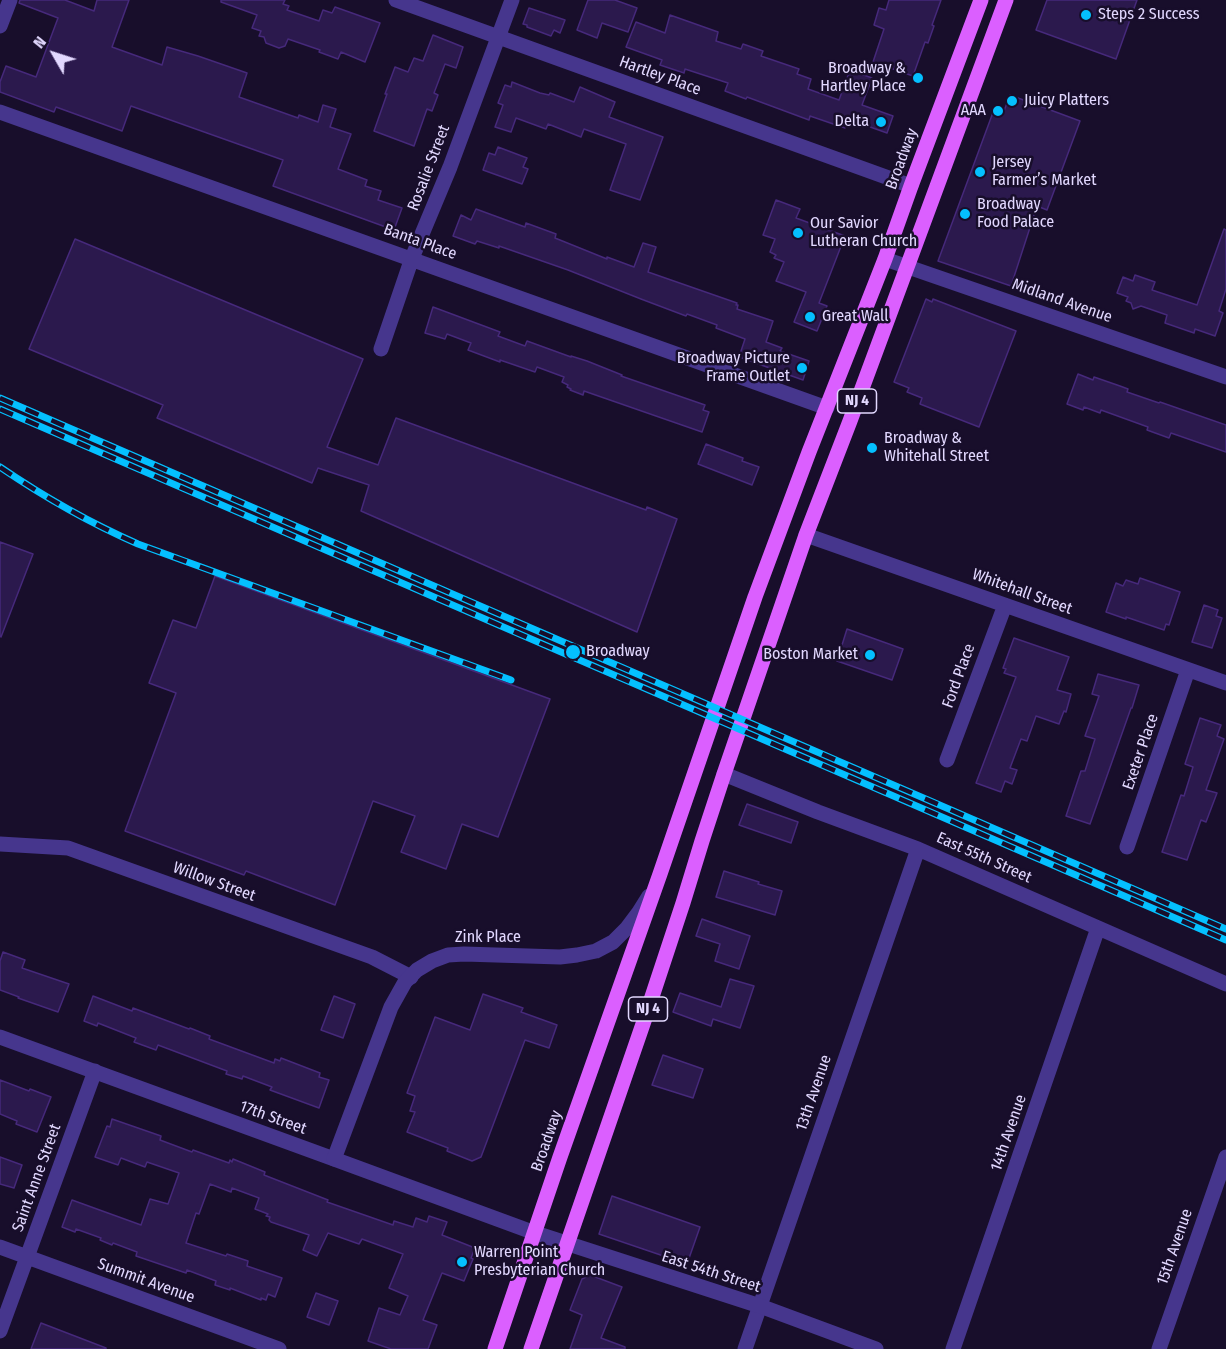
<!DOCTYPE html>
<meta charset="utf-8">
<style>
body{margin:0}
#map{position:relative;width:1226px;height:1349px;overflow:hidden;background:#180e2b;font-family:"Fira Sans Condensed",sans-serif}
canvas{display:block}
.north{position:absolute;left:24px;top:24px;width:60px;height:60px;-webkit-text-stroke:4px #180e2b;paint-order:stroke;rotate:309deg;font-size:16px;font-weight:700;line-height:24px;text-align:center;color:#e2d8ff}
.north::after{content:'';display:block;margin:auto;width:21px;height:27px;background:#e2d8ff;clip-path:polygon(50% 0,100% 100%,50% 72%,0 100%)}
</style>
<div id="map">
<canvas width="1226" height="1349"></canvas>
<div class="north">N</div>
</div>
<script>
const g = document.querySelector('canvas').getContext('2d');
g.lineJoin = 'round';
function fillPath(path, color) {
  g.fillStyle = color;
  g.fill(path, 'evenodd');
}
function trace(path, color, width, dash) {
  g.strokeStyle = color;
  g.lineWidth = width;
  g.lineCap = dash ? 'butt' : 'round';
  g.setLineDash(dash || []);
  g.stroke(path);
}
function drawText(font, color, halo, rows, align = 'center') {
  g.font = font + ' "Fira Sans Condensed",sans-serif';
  g.lineWidth = 5;
  g.setLineDash([]);
  g.textBaseline = 'middle';
  g.strokeStyle = halo;
  g.fillStyle = color;
  for (const [text, x, y, turn = 0] of rows) {
    g.save();
    g.translate(x, y);
    g.rotate((+turn || 0) * Math.PI / 180);
    g.textAlign = isNaN(turn) ? turn : align;
    if (halo) g.strokeText(text, 0, 0);
    g.fillText(text, 0, 0);
    g.restore();
  }
}
const building = new Path2D(`
 M20 0H65L94 11 97 0H129L112 47 162 65 167 47 198 56 247 73 239 97 298 118 299 115 318 122 323 105 336 109 330 127 351 134 338 169 367 180 365 186 381 191 378 200 402 208 394 230 273 186 283 160 131 106 122 131 56 107 54 112 0 92V82L6 66 36 77 58 18 19 3Z
 M221 0H285L283 4 289 6 287 10 319 21 323 10 332 13 335 7 380 23 365 62 341 52 338 59 319 52 320 50 288 39 285 46 279 48 266 43 264 37 259 36 261 31 252 28 257 15 221 2Z
 M588 0H615L637 8 628 32 602 23 597 38 577 30Z
 M889 0H941L932 25 934 26 928 43 925 42 913 76 873 62 884 29 874 25 879 8 886 10Z
 M1047 0H1137L1116 59 1036 30Z
 M529 8 565 20 560 33 554 30 551 36 527 27V25L523 24Z
 M670 15 718 32 716 41 741 49 743 44 763 51 761 56 799 69 797 74 811 79 808 89 839 100 850 70 872 78 862 105 893 116 887 133 859 123 858 127 847 123 845 128 810 116 809 120 747 97 746 99 725 91 728 83 685 69 684 73 660 65 662 60 626 47 636 22 665 33Z
 M433 35 463 47 456 68 445 64 434 93 438 95 432 111 427 109 414 146 374 131 387 94H385L395 67 408 72 414 58 423 61Z
 M512 82 540 93 549 95 550 93 574 102 580 87 615 102 609 117 663 137 640 200 610 190 626 144 584 129 581 137 548 124 546 129 516 118 511 132 495 127 503 105 498 103 505 85 511 87Z
 M1010 95 1080 121 1047 210 1037 206 1011 286 938 261 995 107 1004 111Z
 M498 147 527 158 523 167 528 169 522 184 483 170 489 153 495 155Z
 M776 200 800 209 796 218 845 236 819 303 827 306 817 331 794 322 806 292 776 281 784 262 774 258 776 255 770 252 775 239 763 235Z
 M476 209 525 227 526 223 556 234 555 238 607 259V257L634 267 643 243 656 247 648 272 737 303 736 305H738L737 309 773 321 766 342 782 348 780 351 809 361 803 380 739 357 745 339 716 328 717 325 687 314 686 316 641 299 568 270 499 246V248L477 241 475 244 453 236 461 215 471 220Z
 M1224 229 1226 230V289L1219 311 1223 313 1215 336 1195 329 1194 333 1165 323 1167 315 1141 306 1133 309 1131 303 1126 301 1128 297 1117 293 1123 277 1133 281 1135 275 1155 282 1152 290 1197 305Z
 M75 239 363 359 327 447 378 465 396 418 646 510 647 507 677 519 637 632 361 511 369 485 318 468 312 483 157 418 163 405 29 349Z
 M926 299 932 302 933 299 1016 331 979 427 920 404 922 398 907 392 909 388 894 382Z
 M433 307 500 332 498 336 525 346 527 341 571 357V356L587 361 622 375 621 376 705 405 703 410 709 412 702 432 584 391 583 395 570 390 571 389 567 387 568 385 562 382 564 377 537 367 535 372 500 360V362L468 350 471 343 447 334 445 339 425 333Z
 M1078 374 1093 380 1094 377 1120 386 1128 389 1127 392 1159 403 1160 402 1226 425V452L1171 433 1169 438 1147 430 1148 427 1101 410 1100 413 1084 407 1083 410 1067 404Z
 M706 444 743 458 742 461 759 467 752 485 698 464Z
 M0 542 33 554 1 637 0 636Z
 M215 576 550 699 498 837 462 824 446 869 401 852 415 816 373 801 335 905 246 871 244 875 125 831 176 693 149 683 173 620 196 628Z
 M1140 578 1180 592 1169 625 1166 624 1164 630 1126 617V619L1106 612 1116 583 1123 586 1126 580 1138 584Z
 M1204 605 1218 610 1216 616 1222 618 1212 648 1192 642Z
 M847 629 903 649 892 680 837 661Z
 M1014 638 1069 657 1057 690 1071 694 1066 712 1064 711 1059 724 1036 716 1027 741 1021 739 1010 768 1017 770 1012 784 1005 781 1001 792 976 783 1016 677 1004 673 1006 669 1003 668Z
 M1098 674 1139 685 1132 708H1131L1090 824 1066 816 1081 771H1085L1095 739 1085 736 1099 696 1092 694Z
 M1200 718 1221 725 1217 736 1224 739 1206 790 1217 793 1206 822 1201 820 1187 860 1162 852 1181 795 1184 796 1193 767 1185 764Z
 M747 804 798 822 791 843 739 825Z
 M724 871 759 882 758 884 782 891 775 915 716 897Z
 M702 919 750 936 739 969 715 961 720 944 696 936Z
 M3 952 25 960 22 968 69 984 58 1012 18 998 19 997 0 990V961Z
 M730 979 754 986 740 1028 713 1019 711 1026 673 1012 680 993 721 1007Z
 M483 994 523 1008 521 1012 557 1025 549 1048 525 1040 481 1157 472 1161 447 1151 448 1148 407 1132 415 1112 410 1111 415 1096 407 1093 435 1017 470 1030Z
 M93 996 132 1011 133 1008 189 1029 190 1028 210 1036 209 1039 274 1063 275 1059 280 1061 281 1058 320 1073 319 1077 329 1080 319 1108 270 1090 272 1087 243 1076 242 1079 226 1074 227 1071 158 1045 156 1050 134 1042 136 1038 98 1023 97 1026 84 1021Z
 M334 996 355 1004 343 1038 321 1030Z
 M663 1055 703 1069 693 1098 652 1085Z
 M0 1080 29 1091 30 1089 51 1097 37 1132 16 1124 17 1121 0 1114Z
 M112 1119 161 1136 160 1140 192 1152 193 1150 229 1163 230 1160 232 1162 233 1159 265 1172 264 1175 328 1200 327 1202 393 1225 394 1221 413 1227 416 1218 427 1222 429 1216 447 1222 442 1235 475 1248 471 1258 473 1259 464 1281 442 1273 423 1320 437 1325 428 1349H391L368 1341 379 1308 400 1315 408 1296 389 1288 403 1254 362 1239 359 1244 328 1233 317 1256 303 1250 309 1235 271 1222 269 1220 270 1217 266 1216 268 1214 255 1209 259 1198 232 1188 231 1192 210 1184 199 1214 196 1213 186 1243 226 1256 227 1254 248 1261 247 1266 282 1278 275 1297 268 1294 266 1300 261 1298V1300L230 1288V1290L215 1285 216 1281 187 1270 186 1273 136 1256 137 1252 113 1243 112 1245 100 1240 101 1238 76 1229 75 1232 62 1227 72 1200 141 1225 150 1199 168 1204 179 1173 147 1162 145 1167 121 1158 118 1165 95 1157 107 1126 110 1127Z
 M0 1157 22 1165 14 1188 0 1184Z
 M612 1196 700 1227 687 1264 599 1234Z
 M590 1275 622 1287 601 1338 625 1347V1349H570L582 1315 570 1310 582 1279Z
 M316 1293 338 1301 329 1325 307 1317Z
 M41 1323 106 1348V1349H31Z`);
fillPath(building, '#2b194d');
trace(building, '#46297b', 1.5);
trace(new Path2D(`
 M396 0 911 186
 M0 26 10 0
 M0 112 827 408
 M381 349 412 258 450 167 512 0
 M806 535 1226 683
 M947 760 1005 605
 M724 774 818 812 918 849 1226 984
 M0 844 68 848 372 957 411 977
 M1127 847 1188 670
 M0 1037 334 1159
 M0 1247 279 1349
 M0 1331 95 1071
 M745 1349 918 849
 M953 1349 1098 928
 M1159 1349 1226 1157`), '#46368d', 15);
trace(new Path2D(`
 M885 259 1226 377
 M649 896 639 912 627 928 613 942 596 951 577 955 560 957 464 954 448 955 432 961 417 970 405 982 391 1007 334 1159 535 1233 760 1306 876 1349`), '#46368d', 15);
trace(new Path2D(`
 M495 1349 560 1157 660 874 755 597 809 452 885 259 911 186 981 0
 M531 1349 644 1021 683 903 702 841 724 774 806 535 850 421 1006 0`), '#db5fff', 15);
const rail = new Path2D(`
 M0 398 1226 929
 M0 409 1226 940
 M0 467C44 497 90 523 138 544L511 680`);
trace(rail, '#04c0ff', 7);
trace(rail, '#180e2b', 4.5, [14]);
for (const [x, y, r, color] of [
 [1086,15,6,"#04c0ff"],
 [918,78,6,"#04c0ff"],
 [1012,101,6,"#04c0ff"],
 [998,111,6,"#04c0ff"],
 [881,122,6,"#04c0ff"],
 [980,172,6,"#04c0ff"],
 [965,214,6,"#04c0ff"],
 [798,233,6,"#04c0ff"],
 [810,317,6,"#04c0ff"],
 [802,368,6,"#04c0ff"],
 [872,448,6,"#04c0ff"],
 [573,652,8,"#04c0ff"],
 [870,655,6,"#04c0ff"],
 [462,1262,6,"#04c0ff"]
]) {
  const dot = new Path2D();
  dot.arc(x, y, r, 0, 2 * Math.PI);
  g.fillStyle = color;
  g.fill(dot);
  trace(dot, '#180e2b', 2);
}
for (const [x, y, w] of [
 [857,401,39],
 [648,1009,39]
]) {
  const box = new Path2D();
  box.roundRect(x - w / 2, y - 12, w, 24, 4.5);
  g.fillStyle = '#180e2b';
  g.fill(box);
  trace(box, '#e2d8ff', 1.5);
}
drawText('bold 15px', '#e2d8ff', null, [
 ["NJ 4",857,401],
 ["NJ 4",648,1009]
]);
drawText('16px', '#e2d8ff', '#180e2b', [
 ["Steps 2 Success",1098,15],
 ["Broadway &",906,69,"right"],
 ["Hartley Place",906,87,"right"],
 ["Juicy Platters",1024,101],
 ["AAA",986,111,"right"],
 ["Delta",869,122,"right"],
 ["Jersey",992,163],
 ["Farmer’s Market",992,181],
 ["Broadway",977,205],
 ["Food Palace",977,223],
 ["Our Savior",810,224],
 ["Lutheran Church",810,242],
 ["Great Wall",822,317],
 ["Broadway Picture",790,359,"right"],
 ["Frame Outlet",790,377,"right"],
 ["Broadway &",884,439],
 ["Whitehall Street",884,457],
 ["Broadway",586,652],
 ["Boston Market",858,655,"right"],
 ["Warren Point",474,1253],
 ["Presbyterian Church",474,1271]
], 'left');
drawText('16px', '#e2d8ff', '#180e2b', [
 ["Hartley Place",660,76,20],
 ["Broadway",902,159,-70],
 ["Rosalie Street",429,168,-69],
 ["Banta Place",420,242,20],
 ["Midland Avenue",1062,301,19],
 ["Whitehall Street",1022,592,20],
 ["Ford Place",959,676,-70],
 ["Exeter Place",1141,752,-71],
 ["East 55th Street",984,858,24],
 ["Willow Street",214,882,20],
 ["Zink Place",488,938],
 ["13th Avenue",814,1093,-71],
 ["17th Street",273,1118,20],
 ["14th Avenue",1009,1133,-71],
 ["Broadway",547,1141,-71],
 ["Saint Anne Street",37,1178,-70],
 ["15th Avenue",1175,1247,-71],
 ["East 54th Street",711,1272,18],
 ["Summit Avenue",146,1281,20]
]);
</script>
